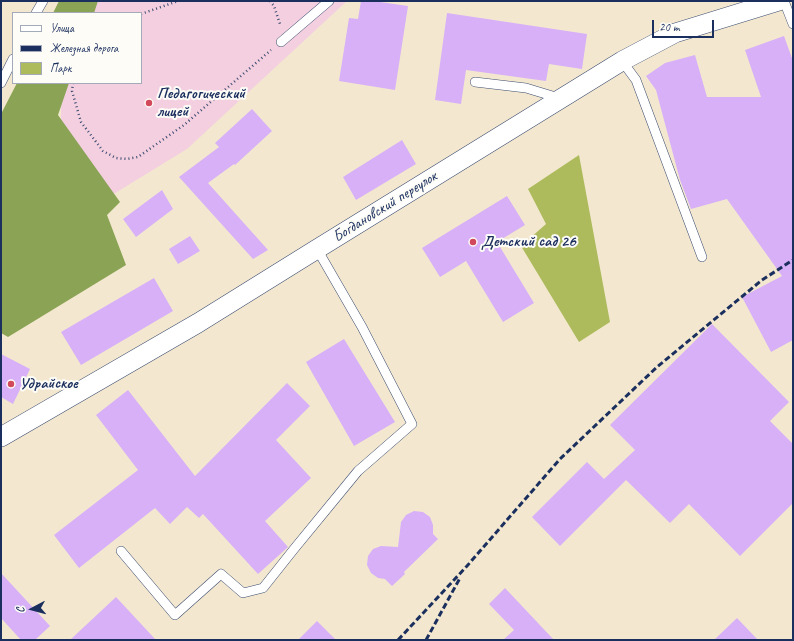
<!DOCTYPE html>
<meta charset="utf-8">
<style>
body{margin:0}
#map{position:relative;width:794px;height:641px;overflow:hidden;background:#f3e8cf;font-family:Caveat,sans-serif}
canvas{display:block}
.frame{position:absolute;inset:0;border:2px solid #1b2f5e;pointer-events:none}
.legend{position:absolute;left:12px;top:12px;width:130px;height:72px;box-sizing:border-box;background:#fdfcf7;border:1px solid #a3aaba;margin:0;padding:5px 7px;list-style:none;font-size:12px;color:#1b2f5e}
.legend li{display:flex;align-items:center;gap:8px;height:20px}
.legend b{width:20px;border:1px solid #a3aaba}
.north{position:absolute;left:12px;top:589px;width:40px;height:40px;-webkit-text-stroke:3px #fdfcf7;paint-order:stroke;rotate:264deg;font-size:11px;font-weight:700;line-height:16px;text-align:center;color:#1b2f5e}
.north::after{content:'';display:block;margin:auto;width:14px;height:18px;background:#1b2f5e;clip-path:polygon(50% 0,100% 100%,50% 72%,0 100%)}
.scale{position:absolute;left:652px;top:20px;width:62px;height:18px;box-sizing:border-box;border:2px solid #1b2f5e;border-top:0;padding-left:5px;font-size:12px;line-height:14px;white-space:nowrap;color:#1b2f5e;-webkit-text-stroke:3px #fdfcf7;paint-order:stroke}
</style>
<div id="map">
<canvas width="794" height="641"></canvas>
<div class="frame"></div>
<ul class="legend">
<li><b style="height:5px;background:#fff"></b>Улица</li>
<li><b style="height:5px;background:#1b2f5e"></b>Железная дорога</li>
<li><b style="height:11px;background:#adbb5d"></b>Парк</li>
</ul>
<div class="north">С</div>
<div class="scale">20 m</div>
</div>
<script>
const g = document.querySelector('canvas').getContext('2d');
g.lineJoin = 'round';
function fillPath(path, color) {
  g.fillStyle = color;
  g.fill(path, 'evenodd');
}
function trace(path, color, width, dash) {
  g.strokeStyle = color;
  g.lineWidth = width;
  g.lineCap = dash ? 'butt' : 'round';
  g.setLineDash(dash || []);
  g.stroke(path);
}
function drawText(font, color, halo, rows, align = 'center') {
  g.font = font + ' Caveat,sans-serif';
  g.lineWidth = 4;
  g.setLineDash([]);
  g.textBaseline = 'middle';
  g.strokeStyle = halo;
  g.fillStyle = color;
  for (const [text, x, y, turn = 0] of rows) {
    g.save();
    g.translate(x, y);
    g.rotate((+turn || 0) * Math.PI / 180);
    g.textAlign = isNaN(turn) ? turn : align;
    if (halo) g.strokeText(text, 0, 0);
    g.fillText(text, 0, 0);
    g.restore();
  }
}
fillPath(new Path2D(`
 M95 1H347L187 149 112 195 61 122V83H141V13H90Z`), '#f3cfe0');
fillPath(new Path2D(`
 M579 155 610 322 579 342 521 246 546 224 528 189Z`), '#adbb5d');
fillPath(new Path2D(`
 M59 1H98L94 13H53Z
 M17 83H69L58 115 120 202 107 215 126 265 8 337 1 333V114Z`), '#8aa354');
fillPath(new Path2D(`
 M361 1H373L408 6 395 90 339 81 349 18 358 19Z
 M447 13 587 34 582 69 549 64 546 81 466 70 461 104 435 100Z
 M784 36 793 61V340L771 352 742 297 782 276 727 199 691 209 680 180 656 90 646 76 665 63 695 55 707 97H761L745 50Z
 M252 109 272 131 235 165 234 164 208 183 268 250 253 259 179 177 219 147 215 143Z
 M402 140 416 164 356 200 343 177Z
 M162 190 173 209 136 237 123 219Z
 M507 196 525 225 497 242 534 303 503 322 466 261 440 277 422 248Z
 M190 236 200 251 178 264 169 249Z
 M154 278 173 311 81 365 61 332Z
 M712 324 789 402 770 421 793 444V503L740 556 689 504 670 523 626 480 560 546 532 517 587 462 604 479 635 450 610 425Z
 M344 339 395 422 354 446 306 362Z
 M1 354 30 369 13 404 1 397Z
 M287 383 310 406 276 440 311 478 265 521 288 547 258 574 203 514 199 518 187 507 170 524 155 508 79 568 54 535 138 470 96 415 128 390 195 476Z
 M414 511 423 512 430 517 433 525V534L438 539 404 572 405 574 392 586 385 579 378 578 371 573 367 565 368 556 373 549 381 546 398 547 401 522 406 515Z
 M1 573 50 626 35 640H21L1 618Z
 M505 588 554 640H503L514 630 489 604Z
 M116 597 156 640H70Z
 M737 618 758 640H714Z
 M317 621 336 640H298Z`), '#d7b0f8');
const service = new Path2D(`
 M784 1 793 24
 M36 13 43 1
 M281 42 329 1
 M622 61 636 80 702 257
 M475 82 526 88 559 98
 M1 83 13 59
 M121 551 175 615 221 574 243 593 263 588 294 549 358 471 412 424 362 327 317 249`);
const minor = new Path2D(`
 M1 437 198 323 317 249 622 61 675 33 779 1`);
trace(service, '#3b4b6f', 10);
trace(minor, '#3b4b6f', 20);
trace(new Path2D(`
 M270 1 274 6 280 24
 M141 14 178 1
 M73 83 72 91 81 122 103 151 116 158 127 159 138 157 184 125 271 50`), '#3b4b6f', 2.5, [1, 3]);
trace(service, '#fff', 9);
trace(minor, '#fff', 19);
trace(new Path2D(`
 M398 640 467 566 560 459 657 367 762 280 793 260
 M426 640 460 578`), '#1b2f5e', 3, [6, 3]);
for (const [x, y, r, color] of [
 [149,103,4,"#d1495b"],
 [473,242,4,"#d1495b"],
 [11,384,4,"#d1495b"]
]) {
  const dot = new Path2D();
  dot.arc(x, y, r, 0, 2 * Math.PI);
  g.fillStyle = color;
  g.fill(dot);
  trace(dot, '#fdfcf7', 1.5);
}
drawText('bold 16px', '#1b2f5e', '#fdfcf7', [
 ["Педагогический",157,94],
 ["лицей",157,112],
 ["Детский сад 26",481,242],
 ["Удрайское",19,384]
], 'left');
drawText('16px', '#1b2f5e', '#fdfcf7', [
 ["Богдановский переулок",385,207,-32]
]);
</script>
